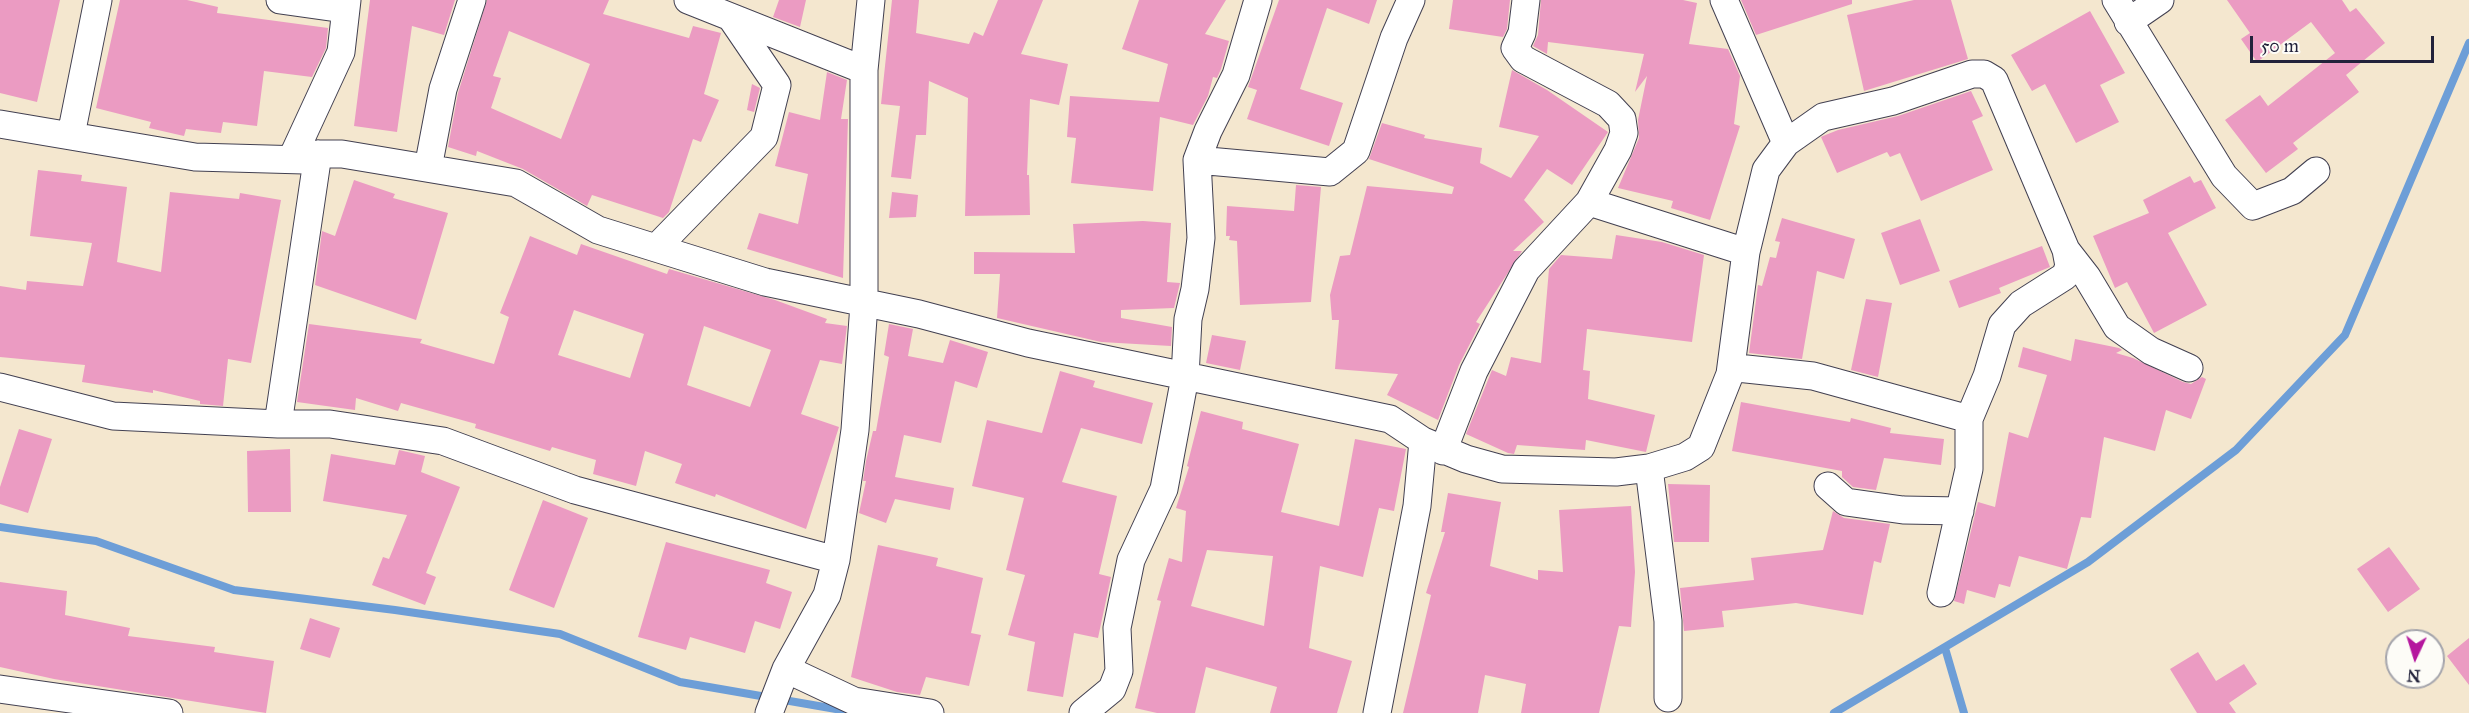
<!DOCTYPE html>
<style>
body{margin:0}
#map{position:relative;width:2469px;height:713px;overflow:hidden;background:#f4e7cf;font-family:"IM FELL Great Primer",serif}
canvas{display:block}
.north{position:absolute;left:2385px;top:629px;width:60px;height:60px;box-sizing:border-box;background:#fdfcf7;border:2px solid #a5a5ac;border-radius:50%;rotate:184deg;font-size:16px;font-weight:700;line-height:24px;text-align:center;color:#22223b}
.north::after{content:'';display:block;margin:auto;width:21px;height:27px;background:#b5179e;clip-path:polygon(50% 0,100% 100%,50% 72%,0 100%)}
.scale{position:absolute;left:2250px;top:36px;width:184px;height:27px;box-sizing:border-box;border:3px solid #22223b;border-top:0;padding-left:8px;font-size:18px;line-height:21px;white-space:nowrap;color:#22223b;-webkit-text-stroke:4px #fdfcf7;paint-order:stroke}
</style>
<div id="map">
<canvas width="2469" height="713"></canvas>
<div class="north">N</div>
<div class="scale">50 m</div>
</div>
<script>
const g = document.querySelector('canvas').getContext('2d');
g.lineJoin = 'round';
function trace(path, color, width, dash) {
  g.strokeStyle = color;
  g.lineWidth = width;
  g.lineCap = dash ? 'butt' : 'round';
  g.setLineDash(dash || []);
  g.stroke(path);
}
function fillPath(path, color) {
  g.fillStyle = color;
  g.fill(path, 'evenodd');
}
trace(new Path2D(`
 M0 527 96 541 234 590 395 610 560 634 680 682 853 712
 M1945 648 1964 713
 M1834 713 2088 562 2236 450 2345 335 2469 43`), '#6d9ed7', 8);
fillPath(new Path2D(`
 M0 0H60L37 102 0 93Z
 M120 0H187L218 7 217 13 328 28 326 48 312 77 264 71 257 126 223 122 221 133 186 129 184 136 149 128 151 122 96 108Z
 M370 0H455L444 35 412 26 397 132 354 126Z
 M487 0H609L603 14 689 38 693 26 721 33 704 94 719 100 701 142 693 139 669 212 663 218 592 195 587 206 523 169 477 151 476 156 448 147 458 93ZM509 31 590 64 561 139 491 108 501 78 493 76Z
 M779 0H806L800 27 773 17Z
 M892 0H919L916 33 969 44 974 32 983 36 998 0H1043L1021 54 1068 64 1059 105 1030 99 1027 175H1029L1030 215 965 216 968 98 929 81 926 135H916L911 179 891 177 900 106 881 104Z
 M1139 0H1226L1205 34 1229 41 1221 69 1217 78 1213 77 1208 96 1193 125 1160 117 1153 191 1071 183 1076 138 1067 137 1070 96 1159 102 1168 64 1122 49Z
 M1279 0H1377L1369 24 1327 8 1300 89 1343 103 1329 146 1247 119 1257 90 1248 87Z
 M1453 0H1510L1507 29 1503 37 1449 29Z
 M1541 0H1683L1697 3 1689 44 1728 49 1740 76 1734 124 1740 126 1710 220 1671 208 1673 201 1618 188 1639 138 1638 120 1647 76 1635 92 1644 54 1548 42 1547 54 1533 46 1538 35Z
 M1741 0H1852V4L1756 35Z
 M1914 0H1951L1968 59 1864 91 1847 15Z
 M2227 0H2342L2350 12 2356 8 2385 43 2346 75 2359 92 2293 143 2298 149 2266 173 2225 120 2260 95 2268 106 2335 53 2311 22 2257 62 2241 39 2250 33Z
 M2090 11 2125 73 2100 85 2119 122 2076 143 2045 84 2032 91 2011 55Z
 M1512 70 1547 90 1608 132 1572 185 1547 169 1524 200 1544 222 1513 251H1522L1476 322 1480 324 1459 365 1438 420 1387 395 1398 374 1335 369 1339 320H1332L1330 295 1340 256 1350 255 1367 186 1452 194 1454 187 1369 159 1382 123 1425 135 1424 138 1482 148 1480 163 1511 178 1539 136 1499 127Z
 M827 72 847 80 841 119H848L843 278 747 249 759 213 798 224 808 174 775 166 789 112 820 120Z
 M752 84 760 88 754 112 747 110Z
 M1971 91 1983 116 1972 121 1993 170 1921 201 1900 153 1890 157 1887 152 1837 173 1821 137 1823 136 1838 130 1898 116Z
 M38 170 82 175 81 181 127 187 117 262 161 272 170 192 239 199 240 193 281 200 251 363 228 359 223 406 200 404V401L153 390V393L82 382 85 365 0 357V286L26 290 27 281 83 286 92 243 30 236Z
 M2190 176 2194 183 2201 180 2216 208 2168 233 2207 305 2154 333 2127 282 2115 288 2093 236 2149 213 2143 200Z
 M354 180 395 194 393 198 448 213 416 320 315 285 322 231 335 236Z
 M1296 185 1321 187 1311 302 1240 305 1237 241 1229 240 1230 236H1226L1227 206 1294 211Z
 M892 192 918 195 916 217 889 218Z
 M1782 218 1855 239 1844 279 1817 271 1802 359 1749 353 1758 285 1762 286 1770 257 1776 258 1780 242 1775 241Z
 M1920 219 1940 271 1900 285 1881 233Z
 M1143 221 1171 223 1167 282 1180 283 1174 308 1121 310V318L1172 327 1171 346 1101 342 997 318 1000 274H974V252L1075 253 1073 224Z
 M1616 235 1662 242 1704 255 1692 342 1587 329 1583 370 1590 371 1588 399 1655 415 1646 452 1586 440 1585 450 1517 445 1514 454 1508 453 1466 434 1492 370 1506 376 1511 357 1541 363 1549 269 1561 255 1612 259Z
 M530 236 577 255 581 244 667 274 669 269 775 300 827 319 825 323 847 326 842 364 820 360 801 414 839 427 806 529 716 494 715 497 675 483 682 464 645 451 636 486 593 474 596 460 552 447 550 451 475 428 476 424 401 403 398 411 356 398 355 410 297 402 309 324 422 339 420 343 494 364 509 317 500 313ZM574 310 644 334 630 378 558 355ZM704 326 771 350 750 407 687 385Z
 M2042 246 2050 267 1999 288 2001 293 1959 308 1949 281Z
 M1866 299 1892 303 1878 377 1851 370Z
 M889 324 913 329 908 356 943 363 950 340 988 352 977 388 955 381 941 443 904 435 895 477 954 488 950 510 895 499 886 523 859 513 866 481H863L866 461 873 431H876L889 357 884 355Z
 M1212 335 1246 341 1240 370 1206 363Z
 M2075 339 2119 348 2122 350 2116 353 2133 358 2183 382 2191 384 2202 377 2206 379 2191 419 2166 410 2155 451 2104 437 2091 518 2081 517 2067 569 2019 556 2010 587 1999 584 1995 598 1967 590 1964 604 1954 601 1978 502 1995 507 2009 432 2028 438 2047 375 2018 367 2023 347 2071 361Z
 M1060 371 1095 381 1093 387 1153 403 1142 444 1081 428 1062 482 1117 496 1099 574 1111 577 1098 638 1074 633 1063 697 1027 691 1035 642 1008 635 1025 575 1006 570 1024 498 972 486 987 420 1042 433Z
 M1741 402 1850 422 1851 418 1891 428 1890 433 1944 439 1941 465 1884 458 1876 490 1853 487 1842 477V471L1732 451Z
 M1201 411 1243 422 1242 429 1299 444 1281 512 1339 526 1355 439 1406 449 1394 511 1379 508 1363 577 1320 566 1309 648 1352 661 1337 713H1270L1277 687 1206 667 1195 713H1157L1135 708 1161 601 1157 600 1169 558 1182 562 1186 511 1176 508 1189 467 1187 466ZM1207 550 1273 556 1264 626 1191 606Z
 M19 429 52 439 28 513 0 504V487Z
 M290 449 291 512H248L247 451Z
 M399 450 425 456 421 472 460 487 426 573 436 577 425 605 372 585 383 557 389 559 407 515 323 501 331 454 395 465Z
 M1668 484 1710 485 1709 542H1674Z
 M1448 493 1501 502 1490 566 1538 580V570L1563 572 1559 510 1631 506 1635 572 1631 627 1619 626 1599 713H1521L1526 684 1485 675 1478 713H1403L1431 595 1426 593 1445 532H1441Z
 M543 500 588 518 554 608 509 590Z
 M1833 511 1844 518 1890 524 1881 563 1874 561 1863 615 1796 603 1722 611 1724 627 1684 631 1680 588 1754 580 1751 558 1823 550Z
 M666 542 770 570 766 583 792 592 780 629 755 621 745 653 690 637 686 650 638 637Z
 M878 545 938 558 936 566 983 578 971 633 981 635 969 686 926 677 920 695 897 692 851 677Z
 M2389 547 2420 589 2388 612 2357 569Z
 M0 582 67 591 65 615 130 628 128 636 215 647 214 652 274 661 266 713 54 679 0 667Z
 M310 618 340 628 330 658 300 649Z
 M2469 638V685L2447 656Z
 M2198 652 2216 681 2244 664 2257 684 2229 703 2236 713H2197L2170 669Z`), '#eb9bc2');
const minor = new Path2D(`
 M280 0 344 9
 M688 0 864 70
 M1724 0 1786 143
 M2116 0 2224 176 2253 206 2292 191 2316 171
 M2128 22 2160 0
 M0 124 195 157 304 160 318 154H342L516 183 598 230 765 282 919 314 1028 343 1390 419 1423 441 1466 459 1502 469 1616 472 1649 468 1685 457 1701 447 1730 374 1746 252 1766 170 1786 143 1823 117 1893 101 1972 74H1984L1994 80 2066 250 2087 277 2117 327 2151 351 2189 368
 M71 135 98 0
 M292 158 341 52 347 0
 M1197 160 1330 172 1356 151 1394 38 1411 0
 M428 168 443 89 472 0
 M1589 202 1746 252
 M656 248 764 137 777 85 732 19
 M1730 374 1737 368 1813 376 1969 419
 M0 387 113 416 278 424H330L443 441 575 490 836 560
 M278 424 318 154
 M1443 451 1474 371 1526 270 1589 202 1618 150 1624 133 1622 119 1608 104 1523 59 1515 48 1522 33 1526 0
 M1649 468 1668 621V698
 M1828 486 1846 502 1903 510 1960 511
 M1941 593 1969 469V419L1987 376 2002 325 2021 304 2065 276 2069 266 2066 250
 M786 669 854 701 930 713
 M0 689 169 713
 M769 713 786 669 827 595 836 560 855 430 864 304V70L871 0
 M1083 713 1112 689 1119 671 1117 628 1131 560 1164 489 1185 377 1188 319 1195 289 1201 238 1197 160 1208 131 1236 75 1258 0
 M1377 713 1417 506 1423 441`);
trace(minor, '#424051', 29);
trace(minor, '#fff', 27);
</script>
